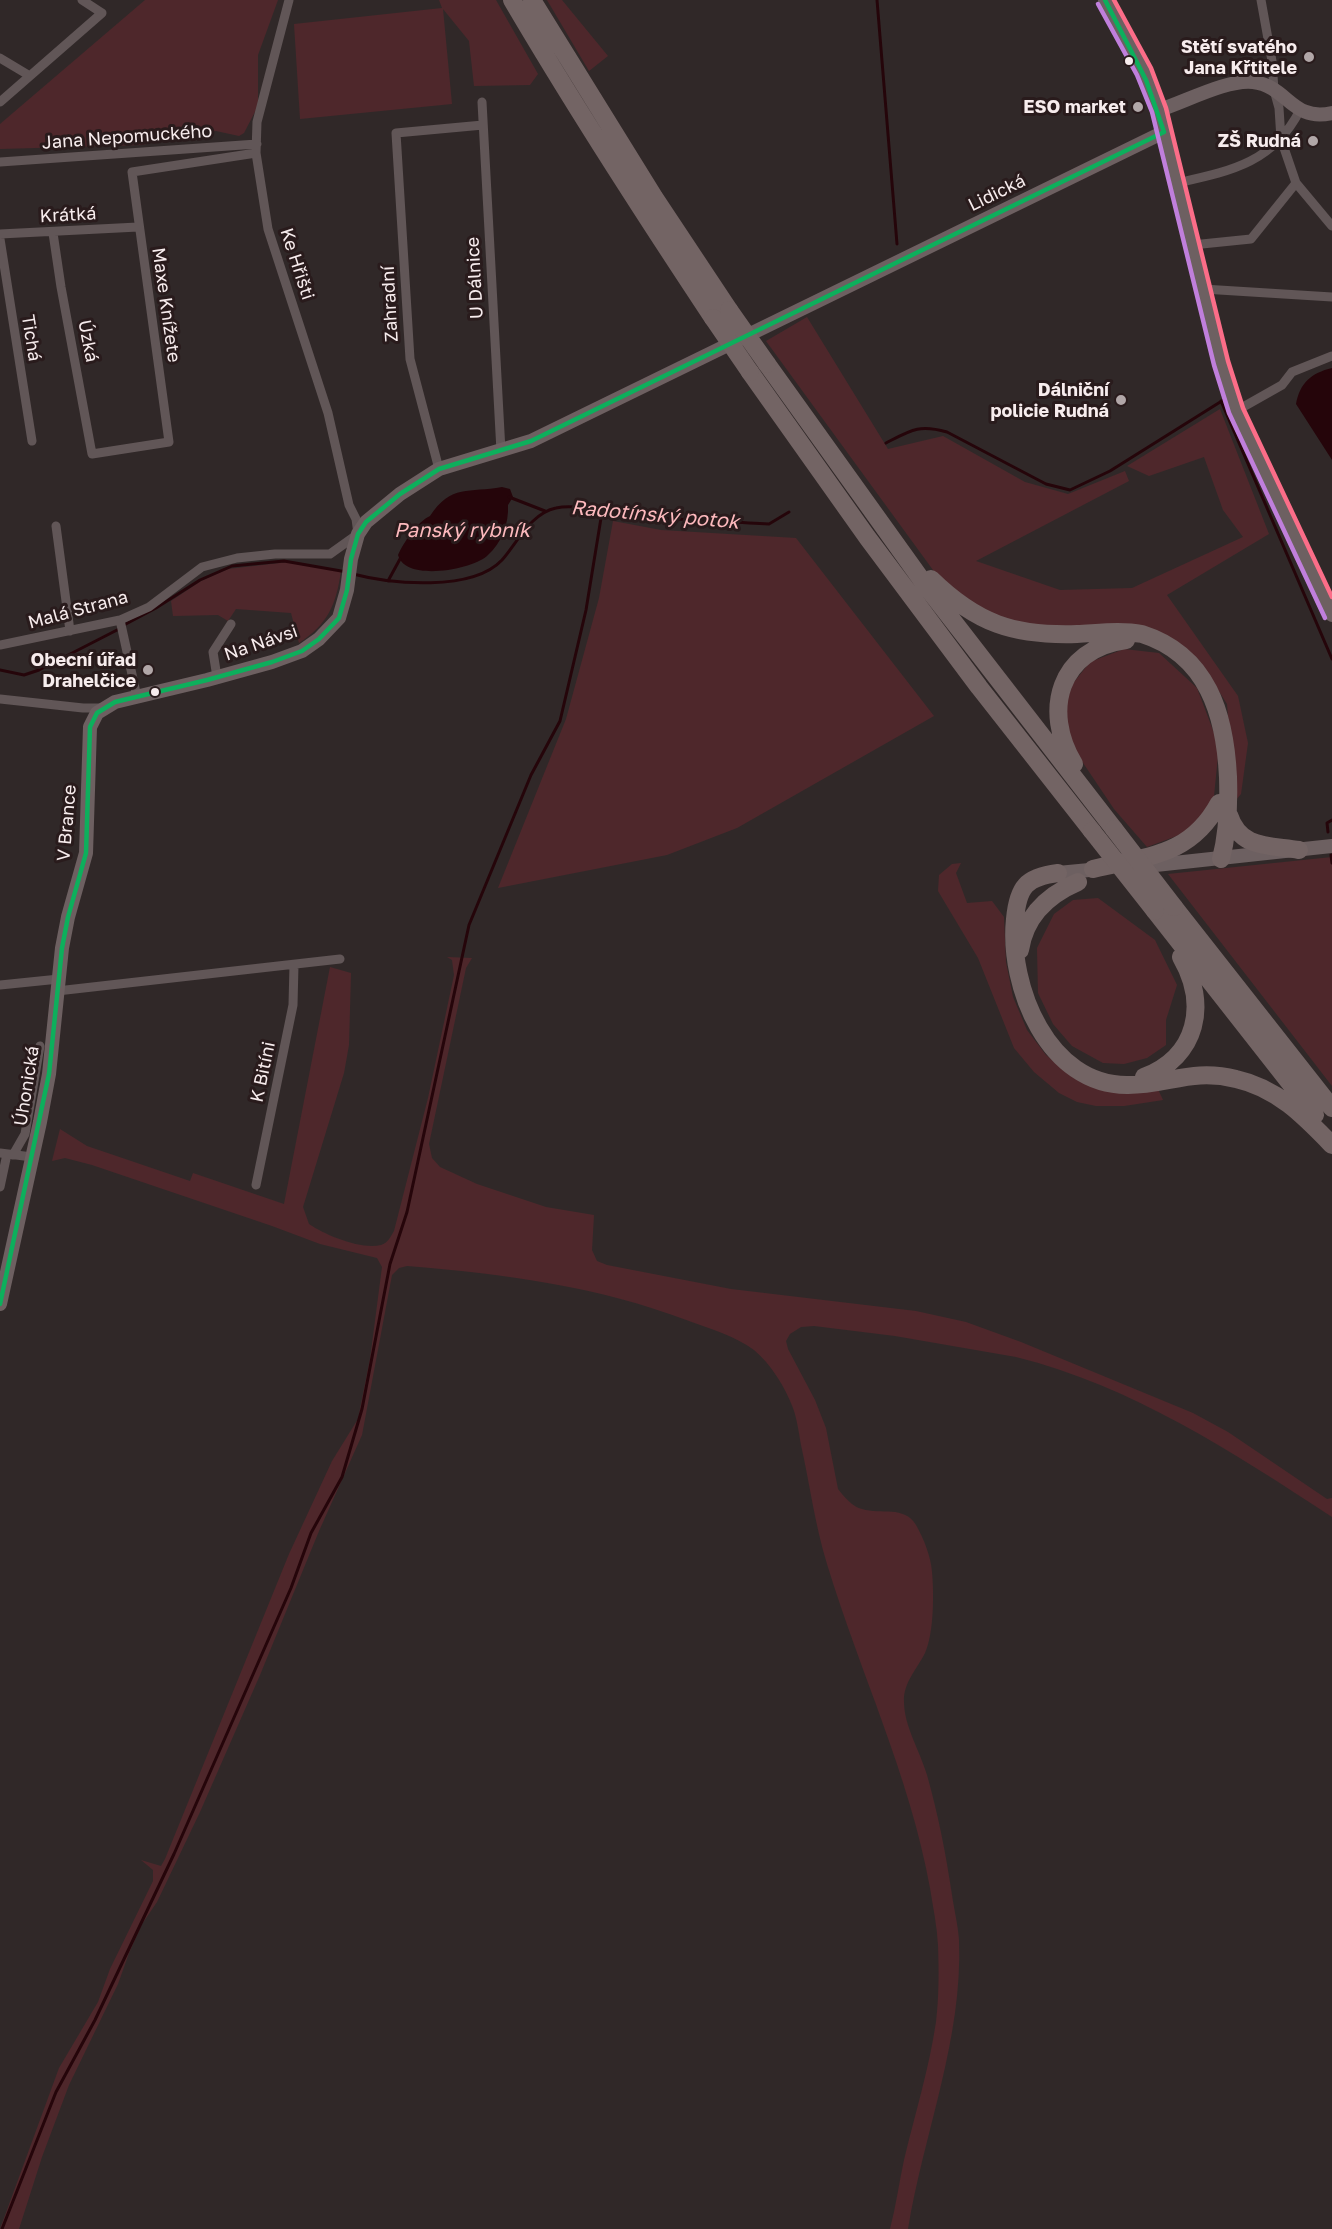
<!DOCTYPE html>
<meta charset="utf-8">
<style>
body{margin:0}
canvas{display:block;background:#302828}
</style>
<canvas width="1332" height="2229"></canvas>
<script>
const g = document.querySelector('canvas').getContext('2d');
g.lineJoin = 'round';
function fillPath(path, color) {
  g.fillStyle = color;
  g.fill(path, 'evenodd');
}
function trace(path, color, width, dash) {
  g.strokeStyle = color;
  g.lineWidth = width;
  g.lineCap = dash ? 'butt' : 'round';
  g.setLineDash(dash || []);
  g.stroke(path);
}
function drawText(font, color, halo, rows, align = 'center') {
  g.font = font + ' "Golos Text",sans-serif';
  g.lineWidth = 6;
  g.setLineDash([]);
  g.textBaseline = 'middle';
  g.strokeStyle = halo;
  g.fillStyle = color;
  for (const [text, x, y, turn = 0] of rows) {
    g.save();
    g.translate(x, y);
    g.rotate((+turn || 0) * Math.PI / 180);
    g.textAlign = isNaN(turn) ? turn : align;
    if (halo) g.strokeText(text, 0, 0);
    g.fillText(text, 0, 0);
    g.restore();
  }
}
fillPath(new Path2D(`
 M145 0H278L258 55V106L244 133 239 136 216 131 141 145 0 149V124Z
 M439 0H496L538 74 530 85 474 86 469 41 443 9 452 104 300 119 294 24 442 8Z
 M547 0H562L608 56 589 71Z
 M807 317 888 449 943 436 1025 482 1068 494 1125 471 1129 481 976 561 1060 590 1132 588 1243 537 1223 510 1204 457 1149 476 1127 466 1220 409 1269 534 1167 595 1238 696 1248 743 1241 794 1235 801 1227 704 1199 660 1180 644 1023 627 987 615 941 581 766 341Z
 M613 521 661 530 796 538 934 716 737 828 667 855 498 888 566 719 599 598Z
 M288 562 341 571C336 605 328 624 299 643L291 613 236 609 228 621 218 615 173 616 171 601 201 581 228 569Z
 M1124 649 1159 653 1197 688 1219 746 1214 796 1193 830 1147 847 1114 809 1065 736 1066 692 1090 662Z
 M1332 857V1086L1168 874Z
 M961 863 956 873 967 903 992 901 1004 917 1006 962 1013 997 1027 1030 1046 1055 1074 1078 1097 1088 1157 1087 1163 1100 1124 1106H1096L1077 1102 1059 1093 1034 1072 1014 1048 978 958 938 891 939 875 952 864Z
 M1098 898 1155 940 1177 985 1166 1020V1045L1147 1058 1124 1064 1103 1063 1072 1046 1053 1024 1038 993 1037 948 1054 914 1073 900Z
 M447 957 472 958 466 968 429 1144 432 1158 440 1167 477 1184 546 1207 594 1215 592 1250 597 1261 607 1265 731 1289 916 1311 966 1322 1021 1342 1193 1413 1228 1432 1327 1499 1332 1498V1517C1233 1452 1132 1386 1016 1357L895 1336 814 1326 801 1327 790 1334 786 1341 788 1349 815 1400 826 1428 838 1489C844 1497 853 1507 862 1509 881 1515 904 1505 916 1525 924 1539 931 1557 932 1572 934 1594 934 1633 925 1653 917 1669 903 1683 904 1702 904 1726 920 1751 927 1775 938 1814 946 1854 952 1895 954 1909 958 1925 959 1940 963 2039 924 2132 908 2229H890C896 2206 899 2183 904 2160 915 2114 929 2069 936 2022 939 1997 939 1971 938 1945 937 1926 933 1907 930 1888 910 1776 860 1673 827 1564 815 1525 810 1485 801 1445 799 1433 797 1419 793 1408 785 1387 771 1364 754 1350 735 1336 711 1329 689 1321 597 1286 505 1274 407 1266L399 1268 392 1275 362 1435 319 1531 260 1675 200 1812 157 1902 142 1924 129 1953 118 1984 69 2085 42 2157 19 2229H0L59 2068 98 2002 110 1969 153 1881V1870L141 1860 161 1866 165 1859 289 1554 332 1461 358 1419 370 1359 382 1267 377 1258 320 1244 272 1226 92 1165 65 1158 52 1161 60 1129 87 1146 190 1181 193 1173 284 1204 330 967 351 973 349 1045 344 1073 303 1207 309 1224C325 1235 361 1250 381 1245 388 1243 391 1236 394 1231L428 1098 454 975 452 960Z`), '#4e272b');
fillPath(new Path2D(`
 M1332 368V460L1296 404C1300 383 1311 373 1332 368Z
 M502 487 510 489 513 497 508 505C509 523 502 543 487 556 471 570 405 582 398 555 404 542 417 522 430 516 451 484 469 493 502 487Z`), '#25050a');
trace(new Path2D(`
 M877 0 897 244
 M1221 401 1332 659
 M886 443C911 430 919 424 947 432L1046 484 1070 490 1110 471 1225 399
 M509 497 545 511
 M353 574C391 584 472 592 502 560 517 543 531 513 556 508 577 503 602 513 624 515 672 520 721 521 769 524L789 512
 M388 581 400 559
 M124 625 156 608 200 580 232 566 284 561 347 572
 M0 670 24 675 39 670 119 629
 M1328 832 1327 823 1332 820
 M1331 855 1332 863
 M2 2229 56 2092 95 2020 174 1854 291 1588 311 1533 342 1477 362 1409 390 1264 407 1212 469 925 531 775 560 721 586 610 602 512`), '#25050a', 3);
trace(new Path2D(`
 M1261 0 1272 61 1274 90 1279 108 1281 139 1296 183 1332 226
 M0 58 30 76
 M0 102 102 13 82 0
 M482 102 501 451
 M0 162 257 144
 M1177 183C1231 171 1273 163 1300 110
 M53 233 61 287 92 454 169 442 132 172 256 153
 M0 234 138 227
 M0 239 32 441
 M1192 245 1251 239 1296 183
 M1203 289 1332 297
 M1236 411 1282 385 1292 372 1332 356
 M439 469 410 359 396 133 483 125
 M56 526 70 631
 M120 620 137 697
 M0 645 120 620 149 607 202 567 237 558 275 554H330L358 534 356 519 349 505 328 413 268 229 256 153 257 122 289 0
 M217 677 213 652 231 624
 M0 699 83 708H102
 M0 985 59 979
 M57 991 340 959
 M0 1153 32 1157
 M13 1155 25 1134 40 1046
 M256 1185 293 1005 294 965
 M0 1187 7 1154`), '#615657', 9);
trace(new Path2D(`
 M1105 0 1144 72 1159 110 1221 363 1236 411 1332 615
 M1159 110C1185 102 1227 79 1253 82 1288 86 1291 122 1332 113
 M1137 867 1332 846
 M1058 873 1100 869
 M0 1304 40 1122 49 1074 62 948 68 917 86 853 90 727 97 713 115 702 207 680 272 662 302 651 319 639 339 618 347 590 351 559 358 534 366 522 400 494 439 469 531 441 1164 132`), '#6d6061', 14);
trace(new Path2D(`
 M512 0C576 109 644 214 713 318
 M532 0 654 197 729 310
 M767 364 926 586 1114 829
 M750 372 867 537 979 687 1092 831
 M931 579C977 624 1014 636 1077 634 1099 633 1121 630 1142 634 1208 655 1225 715 1228 777 1229 806 1228 832 1221 859
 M1074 764C1042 711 1059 649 1126 640
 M1229 815C1240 849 1268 845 1299 850
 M1093 869C1146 856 1190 857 1219 803
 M1058 873C1026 877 1018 887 1015 919 1008 986 1048 1086 1128 1085 1168 1085 1192 1068 1236 1079 1277 1088 1304 1116 1332 1145
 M1174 907 1332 1108
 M1155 911 1315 1115
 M1020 950C1025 916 1048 895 1078 882
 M1144 1077C1198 1056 1208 1004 1181 957`), '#736464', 18);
trace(new Path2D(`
 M729 310 767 364
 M713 318 750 372
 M1114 829 1174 907
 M1092 831 1155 911`), '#736464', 18);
trace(new Path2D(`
 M1105 0 1146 80 1164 132
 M0 1304 49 1074 62 948 68 917 86 853 90 727 97 713 115 702 207 680 272 662 302 651 319 639 339 618 347 590 351 559 358 534 366 522 400 494 439 469 531 441 1164 132`), '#0daf5c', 4.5);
trace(new Path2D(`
 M1098 4 1137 75 1152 112 1214 365 1229 413 1325 618`), '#c07fdc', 4.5);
trace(new Path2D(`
 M1114 0 1151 68 1166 108 1228 361 1243 408 1332 597`), '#fb6d88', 4.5);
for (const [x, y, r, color] of [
 [1309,57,6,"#b1a7a8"],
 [1129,61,5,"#f7eced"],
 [1138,107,6,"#b1a7a8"],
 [1313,141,6,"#b1a7a8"],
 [1121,400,6,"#b1a7a8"],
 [148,670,6,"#b1a7a8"],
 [155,692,5,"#f7eced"]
]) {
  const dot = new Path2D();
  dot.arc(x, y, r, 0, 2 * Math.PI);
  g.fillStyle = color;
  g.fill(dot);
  trace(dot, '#291b1c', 2);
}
drawText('bold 18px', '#f7eced', '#291b1c', [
 ["Stětí svatého",1297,47],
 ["Jana Křtitele",1297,68],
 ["ESO market",1126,107],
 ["ZŠ Rudná",1301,141],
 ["Dálniční",1109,390],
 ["policie Rudná",1109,411],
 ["Obecní úřad",136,660],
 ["Drahelčice",136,681]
], 'right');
drawText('18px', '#f7eced', '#291b1c', [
 ["Jana Nepomuckého",127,137,-4],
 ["Lidická",997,193,-26],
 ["Krátká",68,215,-3],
 ["Ke Hřišti",297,264,72],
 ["U Dálnice",475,278,-93],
 ["Zahradní",390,304,-93],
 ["Maxe Knížete",166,305,82],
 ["Tichá",31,338,81],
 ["Úzká",88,341,79],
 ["Malá Strana",78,610,-15],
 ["Na Návsi",261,643,-19],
 ["V Brance",67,823,-85],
 ["K Bitíni",263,1072,-78],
 ["Úhonická",27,1086,-81]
]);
drawText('italic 20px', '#fdb9bd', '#291b1c', [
 ["Radotínský potok",655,515,5],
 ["Panský rybník",462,531]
]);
</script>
